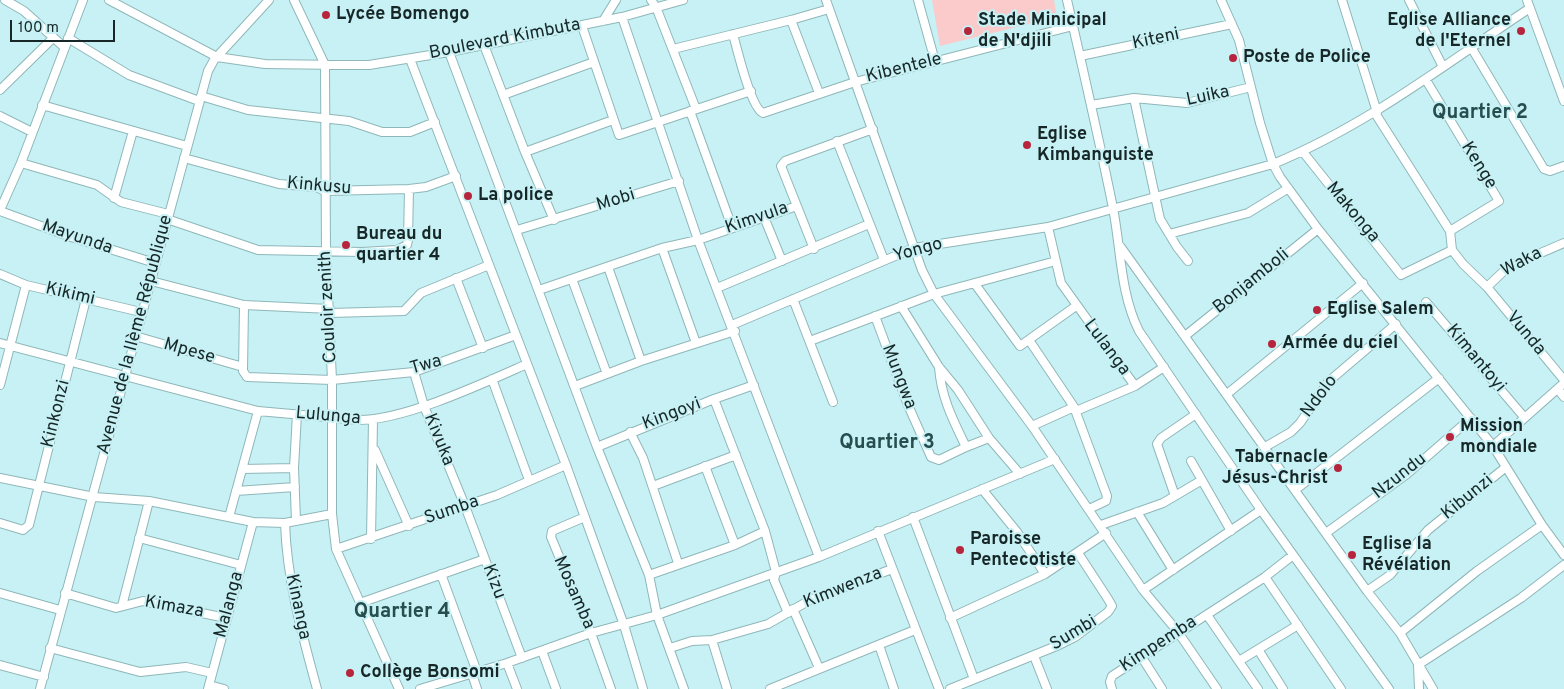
<!DOCTYPE html>
<meta charset="utf-8">
<style>
body{margin:0}
#map{position:relative;width:1564px;height:689px;overflow:hidden;background:#c7f1f4;font-family:Overpass,sans-serif}
canvas{display:block}
.scale{position:absolute;left:10px;top:20px;width:105px;height:22px;box-sizing:border-box;border:2px solid #172728;border-top:0;padding-left:6px;font-size:15px;line-height:18px;white-space:nowrap;color:#172728;-webkit-text-stroke:4px #c7f1f4;paint-order:stroke}
</style>
<div id="map">
<canvas width="1564" height="689"></canvas>
<div class="scale">100 m</div>
</div>
<script>
const g = document.querySelector('canvas').getContext('2d');
g.lineJoin = 'round';
function fillPath(path, color) {
  g.fillStyle = color;
  g.fill(path, 'evenodd');
}
function trace(path, color, width, dash) {
  g.strokeStyle = color;
  g.lineWidth = width;
  g.lineCap = dash ? 'butt' : 'round';
  g.setLineDash(dash || []);
  g.stroke(path);
}
function drawText(font, color, halo, rows, align = 'center') {
  g.font = font + ' Overpass,sans-serif';
  g.lineWidth = 4;
  g.setLineDash([]);
  g.textBaseline = 'middle';
  g.strokeStyle = halo;
  g.fillStyle = color;
  for (const [text, x, y, turn = 0] of rows) {
    g.save();
    g.translate(x, y);
    g.rotate((+turn || 0) * Math.PI / 180);
    g.textAlign = isNaN(turn) ? turn : align;
    if (halo) g.strokeText(text, 0, 0);
    g.fillText(text, 0, 0);
    g.restore();
  }
}
fillPath(new Path2D(`
 M932 0H1054L1057 17 940 46Z`), '#fbcaca');
const minor = new Path2D(`
 M5 0 24 11 64 47
 M109 0 217 57 265 64 343 65H369L449 52 622 17 683 0
 M294 0 325 65 326 251 332 380V514L336 549 399 689
 M651 0 656 7 696 109
 M826 0 922 270 934 294 1032 426 1143 590 1178 632 1217 689
 M918 0 935 61
 M1067 0C1083 69 1099 139 1113 208 1121 249 1120 293 1139 331L1261 510 1389 689
 M1221 0 1239 40 1260 123 1273 164 1280 177 1318 229 1493 446 1542 525 1564 555
 M1342 0 1377 112
 M1409 0 1443 67
 M1527 0 1564 101
 M622 17 698 240 819 557
 M791 20 819 93
 M603 21 616 0
 M582 26 619 135 751 91
 M733 34C737 49 751 108 763 113L855 82 1073 26
 M68 38 129 75 199 101
 M484 45 525 152 554 220
 M1471 47 1544 169 1550 171 1564 166
 M673 49 791 20 829 9
 M449 52 597 447 649 575 657 615 684 689
 M1080 56 1232 24
 M410 59 566 465 624 625 643 689
 M0 90 53 38
 M503 95 594 62
 M201 96 248 110 349 121 382 132H410L435 122
 M1134 98 1160 219 1177 247 1188 261
 M42 105 187 146
 M1091 105 1134 98 1187 103 1251 87
 M690 111 732 227
 M1375 113 1450 231
 M0 116 32 132
 M837 141 884 260
 M525 152 613 120
 M1303 152 1401 275 1452 250 1450 231 1499 201 1426 80
 M184 158 279 184 316 187 325 191 409 189 426 187 456 176
 M21 163 97 185 121 202 168 214
 M114 198 133 131
 M0 210 21 163 83 0
 M0 211 71 237 155 263
 M764 217 782 261
 M167 219 258 250 362 252 397 250 407 245 408 240 409 189
 M1048 227 1061 283 1135 386
 M517 230 679 181
 M1169 234 1248 213 1287 189
 M1120 246 1367 591 1400 633 1433 689
 M662 248 696 343
 M814 249 781 166 785 161 873 129
 M1452 250 1463 264 1487 287 1564 380
 M608 267 641 361
 M0 274 26 285 141 312
 M456 278 483 348
 M572 279 607 374
 M151 281 244 305 330 309
 M975 284 1020 346 1076 306
 M1487 287 1508 267 1564 243
 M717 288 869 224
 M539 290 662 248 698 240 797 206
 M793 299 833 402
 M1426 302 1524 417
 M244 305 243 371 247 377 332 380 414 372 516 335
 M901 306 939 367 958 390 989 438 1020 474
 M330 313 404 311 421 293 489 265
 M875 316 908 405 931 457 939 460 966 447
 M732 325 914 248 1048 227 1273 164C1368 125 1445 64 1530 8
 M135 336 243 367
 M1185 336 1318 229
 M1029 340 1074 407 1107 496 1106 501 1089 509
 M810 341 934 294 1056 261
 M0 343 258 411 359 420C405 420 484 383 527 364
 M939 367C941 397 953 420 966 447L989 438
 M414 372 424 406 465 506 522 658
 M492 379 529 480
 M0 385 26 285
 M575 386 641 361 735 331
 M1558 389 1564 397
 M1227 394 1363 283
 M714 399 765 531 776 572 774 580 788 613
 M1076 411 1135 386 1164 367
 M1032 426 1074 407
 M630 432 643 458 678 563
 M1493 446 1564 383
 M597 447 714 399 754 385
 M1265 447 1291 432 1300 423 1328 382 1396 324
 M375 450 409 526
 M1191 461 1231 531
 M705 466 735 545
 M242 469 294 468
 M0 478 94 497 149 501 253 522 285 523 332 514
 M653 486 736 455
 M982 489 1017 532 1045 574
 M1295 490 1439 378
 M236 491 295 487
 M1175 496 1157 444 1161 438 1196 414
 M1137 512 1173 570
 M229 517 258 411
 M585 517 552 531 551 537 591 633 611 689
 M913 517 974 679
 M296 521 294 468 297 414
 M0 523 23 530 29 525 86 299
 M285 523C287 581 302 634 317 689
 M1101 525 1163 503 1202 480
 M878 531 939 689
 M1326 533 1407 474 1471 418
 M139 538 241 565
 M371 539 373 420
 M336 549 497 495 566 465
 M441 574 477 672
 M649 575 735 545 765 531
 M1265 577 1341 689
 M1143 590 1261 510
 M1367 591 1390 575 1428 530 1506 467
 M0 593 60 610
 M65 593 116 608 143 601 226 618
 M360 603 485 559
 M122 606 149 501
 M793 609 819 668
 M1207 615 1258 689
 M950 618 1045 574 1106 533
 M1400 633 1477 571 1542 525
 M712 640 727 689
 M879 645 894 689
 M50 648 140 672 186 667 212 673
 M670 648 692 641 712 640 768 624 810 600 892 569
 M542 651 556 689
 M1259 651 1283 689
 M1034 656 1047 689
 M1141 656 1162 689
 M1239 661 1298 625
 M507 663 517 689
 M0 665 44 677
 M472 674 477 689
 M209 685 224 689
 M40 689 208 71 214 60 269 0
 M208 689 253 522
 M420 689 507 663 591 633 657 615 819 557 1055 459
 M770 689 915 630
 M950 689 1059 645 1075 637 1108 612 1112 606 1108 599 1078 553
 M1112 689 1110 682 1112 676 1265 577 1293 555
 M1419 689 1418 665 1521 598 1564 565`);
trace(minor, '#8fb7b9', 10);
trace(minor, '#fff', 8);
for (const [x, y, r, color] of [
 [326,15,5,"#b7253d"],
 [968,31,5,"#b7253d"],
 [1521,31,5,"#b7253d"],
 [1233,58,5,"#b7253d"],
 [1027,145,5,"#b7253d"],
 [468,196,5,"#b7253d"],
 [346,245,5,"#b7253d"],
 [1317,310,5,"#b7253d"],
 [1272,344,5,"#b7253d"],
 [1450,437,5,"#b7253d"],
 [1338,468,5,"#b7253d"],
 [960,550,5,"#b7253d"],
 [1352,555,5,"#b7253d"],
 [350,673,5,"#b7253d"]
]) {
  const dot = new Path2D();
  dot.arc(x, y, r, 0, 2 * Math.PI);
  g.fillStyle = color;
  g.fill(dot);
  trace(dot, '#c7f1f4', 2);
}
drawText('bold 18px', '#172728', '#c7f1f4', [
 ["Lycée Bomengo",336,15],
 ["Stade Minicipal",978,21],
 ["de N'djili",978,42],
 ["Eglise Alliance",1511,21,"right"],
 ["de l'Eternel",1511,42,"right"],
 ["Poste de Police",1243,58],
 ["Eglise",1037,135],
 ["Kimbanguiste",1037,156],
 ["La police",478,196],
 ["Bureau du",356,235],
 ["quartier 4",356,256],
 ["Eglise Salem",1327,310],
 ["Armée du ciel",1282,344],
 ["Mission",1460,427],
 ["mondiale",1460,448],
 ["Tabernacle",1328,458,"right"],
 ["Jésus-Christ",1328,479,"right"],
 ["Paroisse",970,540],
 ["Pentecotiste",970,561],
 ["Eglise la",1362,545],
 ["Révélation",1362,566],
 ["Collège Bonsomi",360,673]
], 'left');
drawText('18px', '#172728', '#c7f1f4', [
 ["Boulevard Kimbuta",505,40,-11],
 ["Kiteni",1156,40,-12],
 ["Kibentele",904,69,-14],
 ["Luika",1208,97,-12],
 ["Kenge",1478,166,58],
 ["Kinkusu",319,187,5],
 ["Mobi",616,201,-17],
 ["Makonga",1352,213,50],
 ["Kimvula",757,219,-19],
 ["Mayunda",77,238,19],
 ["Yongo",918,251,-15],
 ["Waka",1522,263,-28],
 ["Bonjamboli",1252,282,-39],
 ["Kikimi",70,295,13],
 ["Couloir zenith",329,307,-93],
 ["Vunda",1525,334,50],
 ["Avenue de la IIème République",136,335,-75],
 ["Lulanga",1106,348,53],
 ["Mpese",189,352,16],
 ["Kimantoyi",1475,359,50],
 ["Twa",426,366,-16],
 ["Mungwa",898,377,69],
 ["Ndolo",1320,397,-53],
 ["Kinkonzi",57,414,-76],
 ["Kingoyi",672,415,-21],
 ["Lulunga",328,417,5],
 ["Kivuka",438,440,68],
 ["Nzundu",1400,477,-38],
 ["Kibunzi",1468,498,-39],
 ["Sumba",452,511,-19],
 ["Kizu",493,582,69],
 ["Kimwenza",843,589,-22],
 ["Mosamba",573,593,66],
 ["Malanga",230,605,-75],
 ["Kinanga",297,607,78],
 ["Kimaza",174,608,10],
 ["Sumbi",1074,634,-31],
 ["Kimpemba",1159,645,-33]
]);
drawText('bold 20px', '#274d4f', '#c7f1f4', [
 ["Quartier 2",1480,114],
 ["Quartier 3",887,444],
 ["Quartier 4",402,613]
]);
</script>
